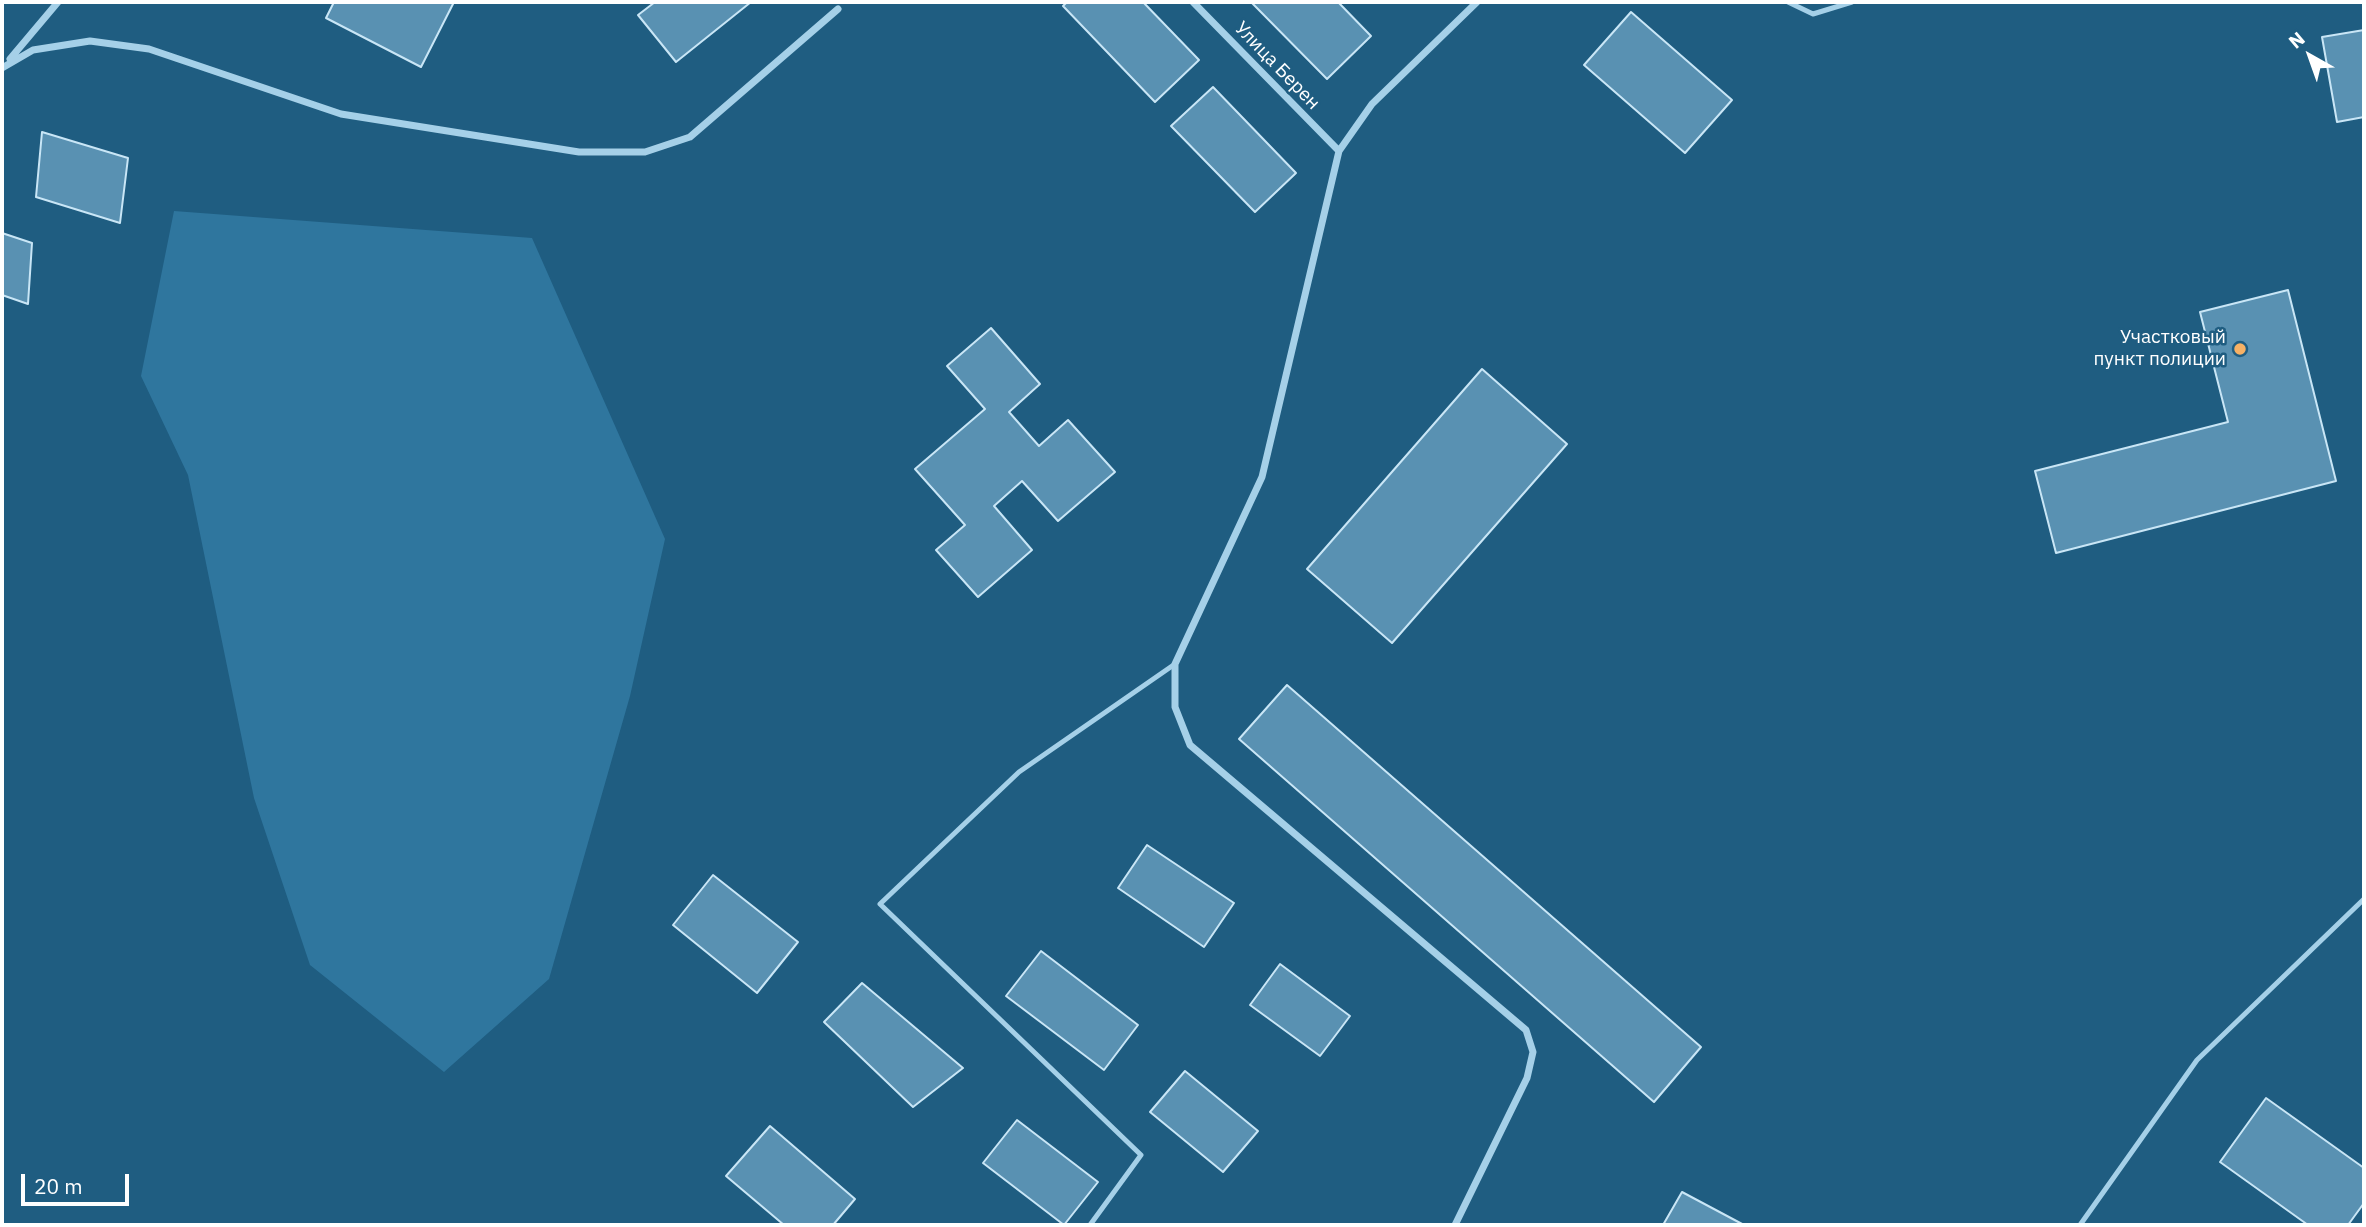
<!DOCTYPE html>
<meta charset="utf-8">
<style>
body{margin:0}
#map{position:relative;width:2366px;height:1227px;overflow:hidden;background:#1f5d81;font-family:"IBM Plex Sans",sans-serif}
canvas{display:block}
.frame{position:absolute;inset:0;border:4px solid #fff;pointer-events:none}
.north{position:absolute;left:2275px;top:21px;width:70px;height:70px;-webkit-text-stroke:5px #1f5d81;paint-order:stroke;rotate:320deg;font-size:19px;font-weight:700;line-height:28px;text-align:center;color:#fff}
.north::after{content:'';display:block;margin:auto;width:24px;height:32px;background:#fff;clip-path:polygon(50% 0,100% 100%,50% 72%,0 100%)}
.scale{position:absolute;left:21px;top:1174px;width:108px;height:32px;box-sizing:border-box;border:4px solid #fff;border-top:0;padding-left:9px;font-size:21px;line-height:24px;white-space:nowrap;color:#fff;-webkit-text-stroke:5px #1f5d81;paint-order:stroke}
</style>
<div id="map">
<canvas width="2366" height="1227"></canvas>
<div class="frame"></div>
<div class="north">N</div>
<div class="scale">20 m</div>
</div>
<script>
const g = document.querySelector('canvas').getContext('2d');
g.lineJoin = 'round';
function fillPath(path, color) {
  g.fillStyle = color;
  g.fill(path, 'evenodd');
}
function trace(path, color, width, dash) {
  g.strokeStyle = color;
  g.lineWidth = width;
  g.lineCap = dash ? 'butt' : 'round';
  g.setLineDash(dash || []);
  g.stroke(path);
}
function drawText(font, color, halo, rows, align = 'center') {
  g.font = font + ' "IBM Plex Sans",sans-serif';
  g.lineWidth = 5;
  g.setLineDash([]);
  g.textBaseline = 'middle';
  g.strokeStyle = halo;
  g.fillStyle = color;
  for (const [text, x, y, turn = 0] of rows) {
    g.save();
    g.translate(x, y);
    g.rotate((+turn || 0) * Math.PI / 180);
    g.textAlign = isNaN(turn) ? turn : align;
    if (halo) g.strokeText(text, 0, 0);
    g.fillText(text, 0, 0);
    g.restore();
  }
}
fillPath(new Path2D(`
 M174 211 532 238 665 539 630 696 549 979 444 1072 310 965 254 798 188 475 141 376Z`), '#2f769e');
const building = new Path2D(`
 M334 2H454L421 67 326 18Z
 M655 2H751L676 62 638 15Z
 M1067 2H1143L1199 60 1155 102 1063 6Z
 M1251 2H1338L1371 36 1327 79Z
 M1631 12 1732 100 1685 153 1584 65Z
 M2364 30V117L2337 122 2322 37Z
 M1213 87 1296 173 1255 212 1171 126Z
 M42 132 128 158 120 223 36 197Z
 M2 233 32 243 28 304 2 295Z
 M2288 290 2336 481 2056 553 2035 471 2228 422 2200 312Z
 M991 328 1040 384 1009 412 1039 446 1068 420 1115 472 1058 521 1022 481 994 506 1032 550 978 597 936 550 965 525 915 469 985 409 947 366Z
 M1482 369 1567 444 1392 643 1307 569Z
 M1287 685 1701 1047 1654 1102 1239 739Z
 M1147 845 1234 903 1204 947 1118 888Z
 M713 875 798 942 757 993 673 925Z
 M1041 951 1138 1025 1104 1070 1006 996Z
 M1280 964 1350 1016 1320 1056 1250 1005Z
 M862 983 963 1068 913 1107 824 1022Z
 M1185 1071 1258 1131 1223 1172 1150 1112Z
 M2266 1098 2364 1168V1203L2348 1225H2308L2220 1162Z
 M1017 1120 1098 1182 1064 1225 983 1163Z
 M770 1126 855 1199 833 1225H784L726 1176Z
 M1682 1192 1744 1225H1663Z`);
fillPath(building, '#5991b2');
trace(building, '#c9e6f6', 2);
trace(new Path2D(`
 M1788 2 1813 14 1852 2
 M1090 1225 1141 1155 880 904 1019 772 1175 664
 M2080 1225 2197 1060 2364 899`), '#a5d0e8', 5);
trace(new Path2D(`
 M1193 2 1339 151
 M10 59 58 2
 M2 68 33 50 90 41 149 49 341 114 579 152H645L690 137 838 9
 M1455 1225 1527 1078 1533 1052 1526 1030 1190 745 1175 707V664L1262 477 1339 151 1372 104 1477 2`), '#a5d0e8', 7);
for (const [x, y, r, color] of [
 [2240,349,7,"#f6b165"]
]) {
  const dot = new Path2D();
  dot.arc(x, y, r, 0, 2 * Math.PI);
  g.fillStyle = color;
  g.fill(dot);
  trace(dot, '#1f5d81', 2.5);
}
drawText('19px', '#fff', '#1f5d81', [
 ["Улица Берен",1277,66,46]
]);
drawText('19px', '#fff', '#1f5d81', [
 ["Участковый",2226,338],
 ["пункт полиции",2226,360]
], 'right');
</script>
